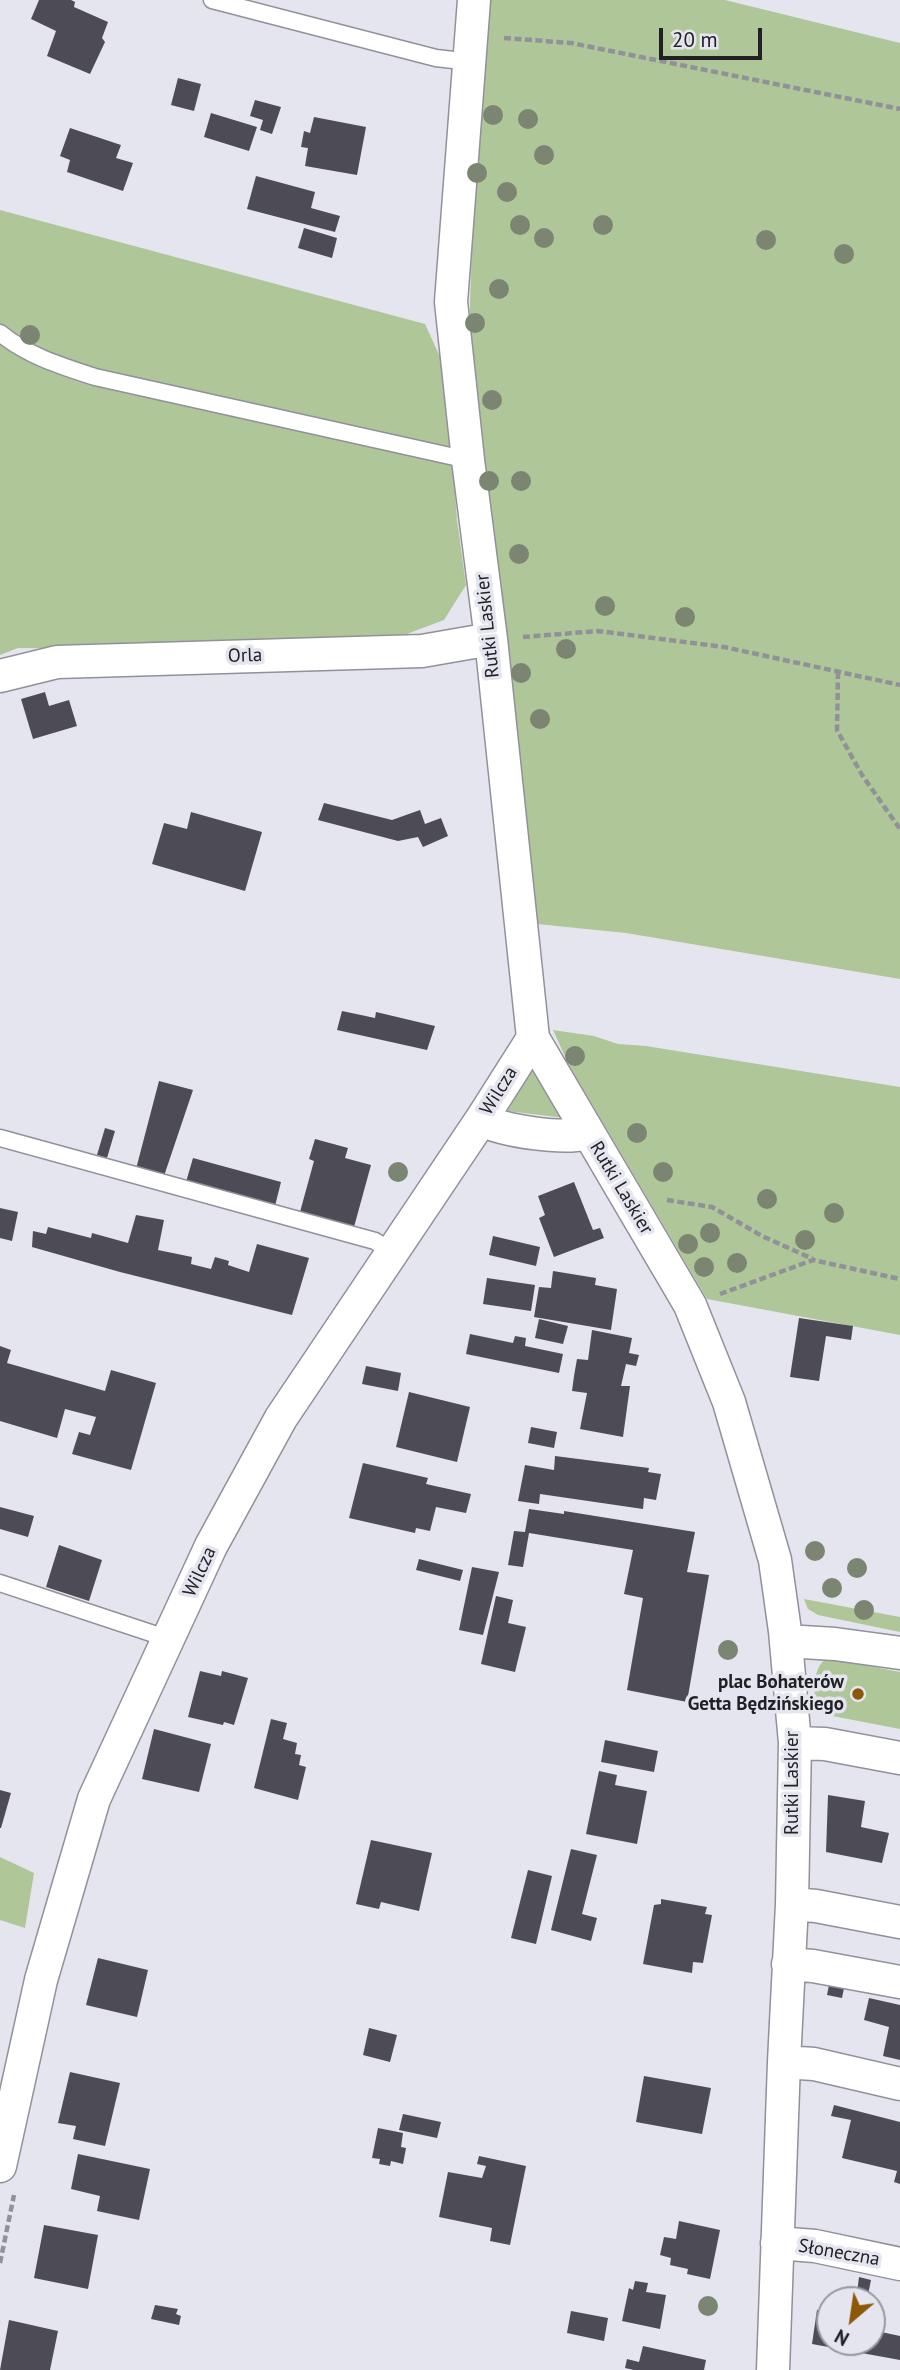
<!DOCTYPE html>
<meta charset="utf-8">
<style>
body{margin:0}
#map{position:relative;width:900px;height:2370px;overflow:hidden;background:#e5e5f0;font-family:"PT Sans",sans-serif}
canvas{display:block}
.north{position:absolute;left:816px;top:2286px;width:70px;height:70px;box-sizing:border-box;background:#e5e5f0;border:2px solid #97979f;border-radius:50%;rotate:209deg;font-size:19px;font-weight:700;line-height:28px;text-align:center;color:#212125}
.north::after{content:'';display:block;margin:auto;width:24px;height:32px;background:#8c5805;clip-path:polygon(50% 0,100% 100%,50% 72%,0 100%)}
.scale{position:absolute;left:659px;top:28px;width:103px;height:32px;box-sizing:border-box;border:4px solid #212125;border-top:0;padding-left:9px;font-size:21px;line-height:24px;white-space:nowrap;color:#212125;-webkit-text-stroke:5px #e5e5f0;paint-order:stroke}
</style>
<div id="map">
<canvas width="900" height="2370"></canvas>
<div class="north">N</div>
<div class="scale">20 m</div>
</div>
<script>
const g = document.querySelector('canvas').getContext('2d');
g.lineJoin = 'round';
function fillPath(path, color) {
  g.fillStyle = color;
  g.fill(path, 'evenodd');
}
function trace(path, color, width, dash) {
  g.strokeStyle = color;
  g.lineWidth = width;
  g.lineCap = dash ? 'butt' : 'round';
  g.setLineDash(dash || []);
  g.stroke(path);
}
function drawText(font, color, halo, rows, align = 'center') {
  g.font = font + ' "PT Sans",sans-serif';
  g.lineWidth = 7;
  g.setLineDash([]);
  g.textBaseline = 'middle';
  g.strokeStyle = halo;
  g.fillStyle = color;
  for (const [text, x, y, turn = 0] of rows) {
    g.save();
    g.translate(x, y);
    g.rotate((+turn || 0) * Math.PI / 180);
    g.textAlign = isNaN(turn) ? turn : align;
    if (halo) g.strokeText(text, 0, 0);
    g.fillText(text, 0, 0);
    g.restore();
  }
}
fillPath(new Path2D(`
 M488 0H725L900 43V979L626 933 537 924 468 374 473 203Z
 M0 210 425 324 446 370 457 520 466 585 444 620 404 635 109 649 18 648 0 655Z
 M553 1030 594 1036 618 1044 646 1046 900 1087V1335L707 1299 569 1065Z
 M536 1065 565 1118 507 1111Z
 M804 1599 900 1617V1632L818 1615 808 1609Z
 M828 1658 900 1672V1729L822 1714C811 1703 811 1665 828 1658Z
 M0 1857 34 1873 25 1928 0 1920Z`), '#afc698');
fillPath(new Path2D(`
 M39 0H71L75 2 74 7 108 22 102 38 105 42 90 74 47 56 56 31 31 19Z
 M178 78 201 84 194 111 171 105Z
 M255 100 281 107 272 134 260 130 263 120 250 116Z
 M211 113 257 127 249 151 204 137Z
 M314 117 366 127 357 175 305 166 308 148 301 147 304 131 310 133Z
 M70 128 121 145 116 158 133 163 123 191 67 172 70 160 60 156Z
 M256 176 315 192 311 208 340 216 335 232 247 209Z
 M304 228 337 238 332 258 298 248Z
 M45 692 49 706 69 700 77 726 33 739 21 699Z
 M324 803 392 820 420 810 425 824 441 818 448 836 423 847 418 837 398 841 318 820Z
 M191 812 262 832 245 891 152 864 164 823 187 829Z
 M342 1011 375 1018 376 1012 435 1026 427 1050 337 1030Z
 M159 1081 193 1090 164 1176 136 1169Z
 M105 1128 115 1131 107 1158 97 1155Z
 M315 1139 348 1148 345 1158 371 1165 354 1227 300 1212 314 1161 309 1159Z
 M193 1158 281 1182 275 1206 186 1182Z
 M574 1182 593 1230 600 1228 604 1238 554 1257 539 1218 545 1215 538 1196Z
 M0 1208 18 1212 12 1241 0 1238Z
 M136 1215 164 1220 158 1250 192 1257 191 1264 211 1269 215 1257 229 1261 228 1265 249 1272 257 1244 309 1258 292 1315 120 1272 32 1247 33 1231 46 1234 48 1227 91 1238 92 1233 128 1243Z
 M493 1236 540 1247 536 1266 489 1255Z
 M553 1271 596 1278 595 1285 617 1289 611 1330 534 1317 539 1287 551 1288Z
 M487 1278 535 1285 531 1311 483 1304Z
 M799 1318 853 1326 851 1340 826 1336 819 1381 790 1377Z
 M539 1319 568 1326 563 1344 535 1338Z
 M592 1330 632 1338 629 1353 639 1355 636 1366 626 1364 621 1386H630L623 1437 580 1429 587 1393 572 1391 574 1376 577 1359 588 1360Z
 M470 1334 513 1343 515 1336 526 1338 525 1346 563 1354 559 1373 466 1354Z
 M0 1346 11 1350 7 1363 105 1391 111 1370 156 1383 131 1470 72 1454 79 1432 90 1435 96 1417 65 1409 57 1438 0 1421Z
 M366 1366 401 1373 398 1391 362 1384Z
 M409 1392 470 1407 457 1462 396 1447Z
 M531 1427 557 1432 554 1448 528 1443Z
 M555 1456 649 1468 648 1472 661 1474 656 1500 644 1498 643 1509 540 1494 539 1504 518 1501 525 1465 554 1470Z
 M363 1463 428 1478 426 1484 471 1494 466 1513 436 1507 430 1531 416 1528 415 1533 349 1518Z
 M0 1507 34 1516 28 1537 0 1529Z
 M529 1509 564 1514V1511L695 1532 687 1572 709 1575 687 1702 627 1690 643 1598 624 1594 633 1550 529 1533 523 1567 508 1565 514 1531 525 1532Z
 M59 1545 102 1560 89 1601 46 1587Z
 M419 1559 463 1570 460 1581 416 1570Z
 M472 1567 499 1572 483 1635 459 1630Z
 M496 1596 513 1600 508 1623 526 1627 515 1672 481 1664Z
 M200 1671 221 1676 222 1671 248 1678 234 1725 224 1722 223 1725 188 1717Z
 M271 1719 287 1723 283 1739 297 1743 295 1754 301 1755 299 1765 306 1767 298 1800 254 1788Z
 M154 1729 211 1744 199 1792 142 1779Z
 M605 1740 658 1751 654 1772 601 1762Z
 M599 1771 617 1775 615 1785 647 1791 637 1844 586 1834Z
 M0 1790 11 1793 1 1828H0Z
 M828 1795 865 1801 861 1827 889 1833 882 1863 826 1852Z
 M371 1840 432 1853 419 1911 381 1902 379 1909 356 1904Z
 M571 1849 597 1855 582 1914 597 1918 591 1941 551 1930Z
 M528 1870 552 1876 536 1944 511 1938Z
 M661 1899 707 1907 705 1914 712 1915 703 1963 693 1962 692 1973 643 1964 654 1905 661 1904Z
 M98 1958 148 1970 137 2017 86 2005Z
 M830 1980 845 1983 842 1998 827 1995Z
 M869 1998 900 2005V2060L883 2056 889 2027 864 2020Z
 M369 2028 397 2035 390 2062 363 2055Z
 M70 2072 120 2083 105 2146 73 2139 76 2126 58 2123Z
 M644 2076 711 2088 702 2134 636 2122Z
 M834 2105 900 2122V2184L894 2182 897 2171 842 2158 851 2120 831 2116Z
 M403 2114 441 2122 437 2138 399 2130Z
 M378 2128 403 2133 401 2147 406 2148 403 2164 391 2161 390 2166 379 2164 380 2159 372 2158Z
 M78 2154 150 2169 139 2220 97 2211 100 2196 71 2189Z
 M479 2156 526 2166 510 2245 490 2241 492 2228 439 2217 448 2172 482 2178 486 2166 477 2164Z
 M679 2221 720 2230 710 2279 687 2274 688 2269 670 2265 671 2258 660 2255 664 2237 676 2239Z
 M44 2225 98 2235 88 2289 34 2278Z
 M859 2277 871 2280 867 2300H856Z
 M635 2281 648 2283 646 2292 666 2295 660 2329 622 2321 629 2288 633 2290Z
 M155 2305 178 2309 176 2314 181 2316 179 2325 151 2319Z
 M817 2310 830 2312V2342H872V2330L900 2336V2360L812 2344Z
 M571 2311 608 2318 604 2341 567 2333Z
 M9 2320 58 2331 50 2370H0Z
 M643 2346 706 2360 704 2370H634L625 2368 627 2359 639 2362Z`), '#4d4c56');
const lane = new Path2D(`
 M212 0 436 58 471 62
 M0 333C28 356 61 366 95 377L468 460
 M0 1138 375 1241 393 1253
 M0 1583 169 1639`);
const street = new Path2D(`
 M474 0 451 302 468 460 491 639 533 1038 690 1305 729 1402 775 1560 785 1631 795 1743 792 1904 784 2062 773 2370
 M0 676 57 662 422 651 491 639
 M481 1120C505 1131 562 1140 588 1133
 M786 1641 835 1644 900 1653
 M795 1743 825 1744 900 1758
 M792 1904 816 1906 900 1922
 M788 1964 813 1966 900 1982
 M784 2062 814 2064 900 2084
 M0 2166 41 1980 94 1799 211 1546 281 1418 481 1120 533 1038
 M777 2243 815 2246 900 2264`);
trace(lane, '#91909b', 19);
trace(street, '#91909b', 35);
trace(new Path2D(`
 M504 38 571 43 900 109
 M523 637 598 631 724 647 900 685
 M838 672 837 730 862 775 900 829
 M667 1200 712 1207 762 1236 813 1259
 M720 1294 813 1260 900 1279
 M0 2263 14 2195`), '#919199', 4.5, [7, 3.5]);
trace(lane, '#fff', 16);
trace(street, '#fff', 32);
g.fillStyle = '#7b8572';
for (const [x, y] of [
 [493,115],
 [528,119],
 [544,155],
 [477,173],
 [507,192],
 [520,225],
 [603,225],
 [544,238],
 [766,240],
 [844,254],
 [499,289],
 [475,323],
 [30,335],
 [492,400],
 [489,481],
 [521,481],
 [519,554],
 [605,606],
 [685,617],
 [566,649],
 [521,673],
 [540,719],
 [575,1056],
 [637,1133],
 [398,1172],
 [663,1172],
 [767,1199],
 [834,1213],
 [710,1233],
 [805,1240],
 [688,1244],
 [737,1263],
 [704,1267],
 [815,1551],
 [857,1568],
 [832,1588],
 [864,1610],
 [728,1650],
 [708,2306]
]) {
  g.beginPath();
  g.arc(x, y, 10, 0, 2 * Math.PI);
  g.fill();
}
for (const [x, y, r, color] of [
 [858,1694,7,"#8c5805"]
]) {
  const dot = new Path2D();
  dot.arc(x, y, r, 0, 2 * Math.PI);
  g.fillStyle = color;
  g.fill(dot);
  trace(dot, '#e5e5f0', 2.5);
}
drawText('19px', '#212125', '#e5e5f0', [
 ["Rutki Laskier",488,626,-96],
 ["Orla",245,656,-2],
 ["Wilcza",499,1091,-58],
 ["Rutki Laskier",621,1188,59],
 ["Wilcza",200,1572,-65],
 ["Rutki Laskier",793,1783,-90],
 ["Słoneczna",839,2253,10]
]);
drawText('bold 19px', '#212125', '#e5e5f0', [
 ["plac Bohaterów",844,1683],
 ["Getta Będzińskiego",844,1705]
], 'right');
</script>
